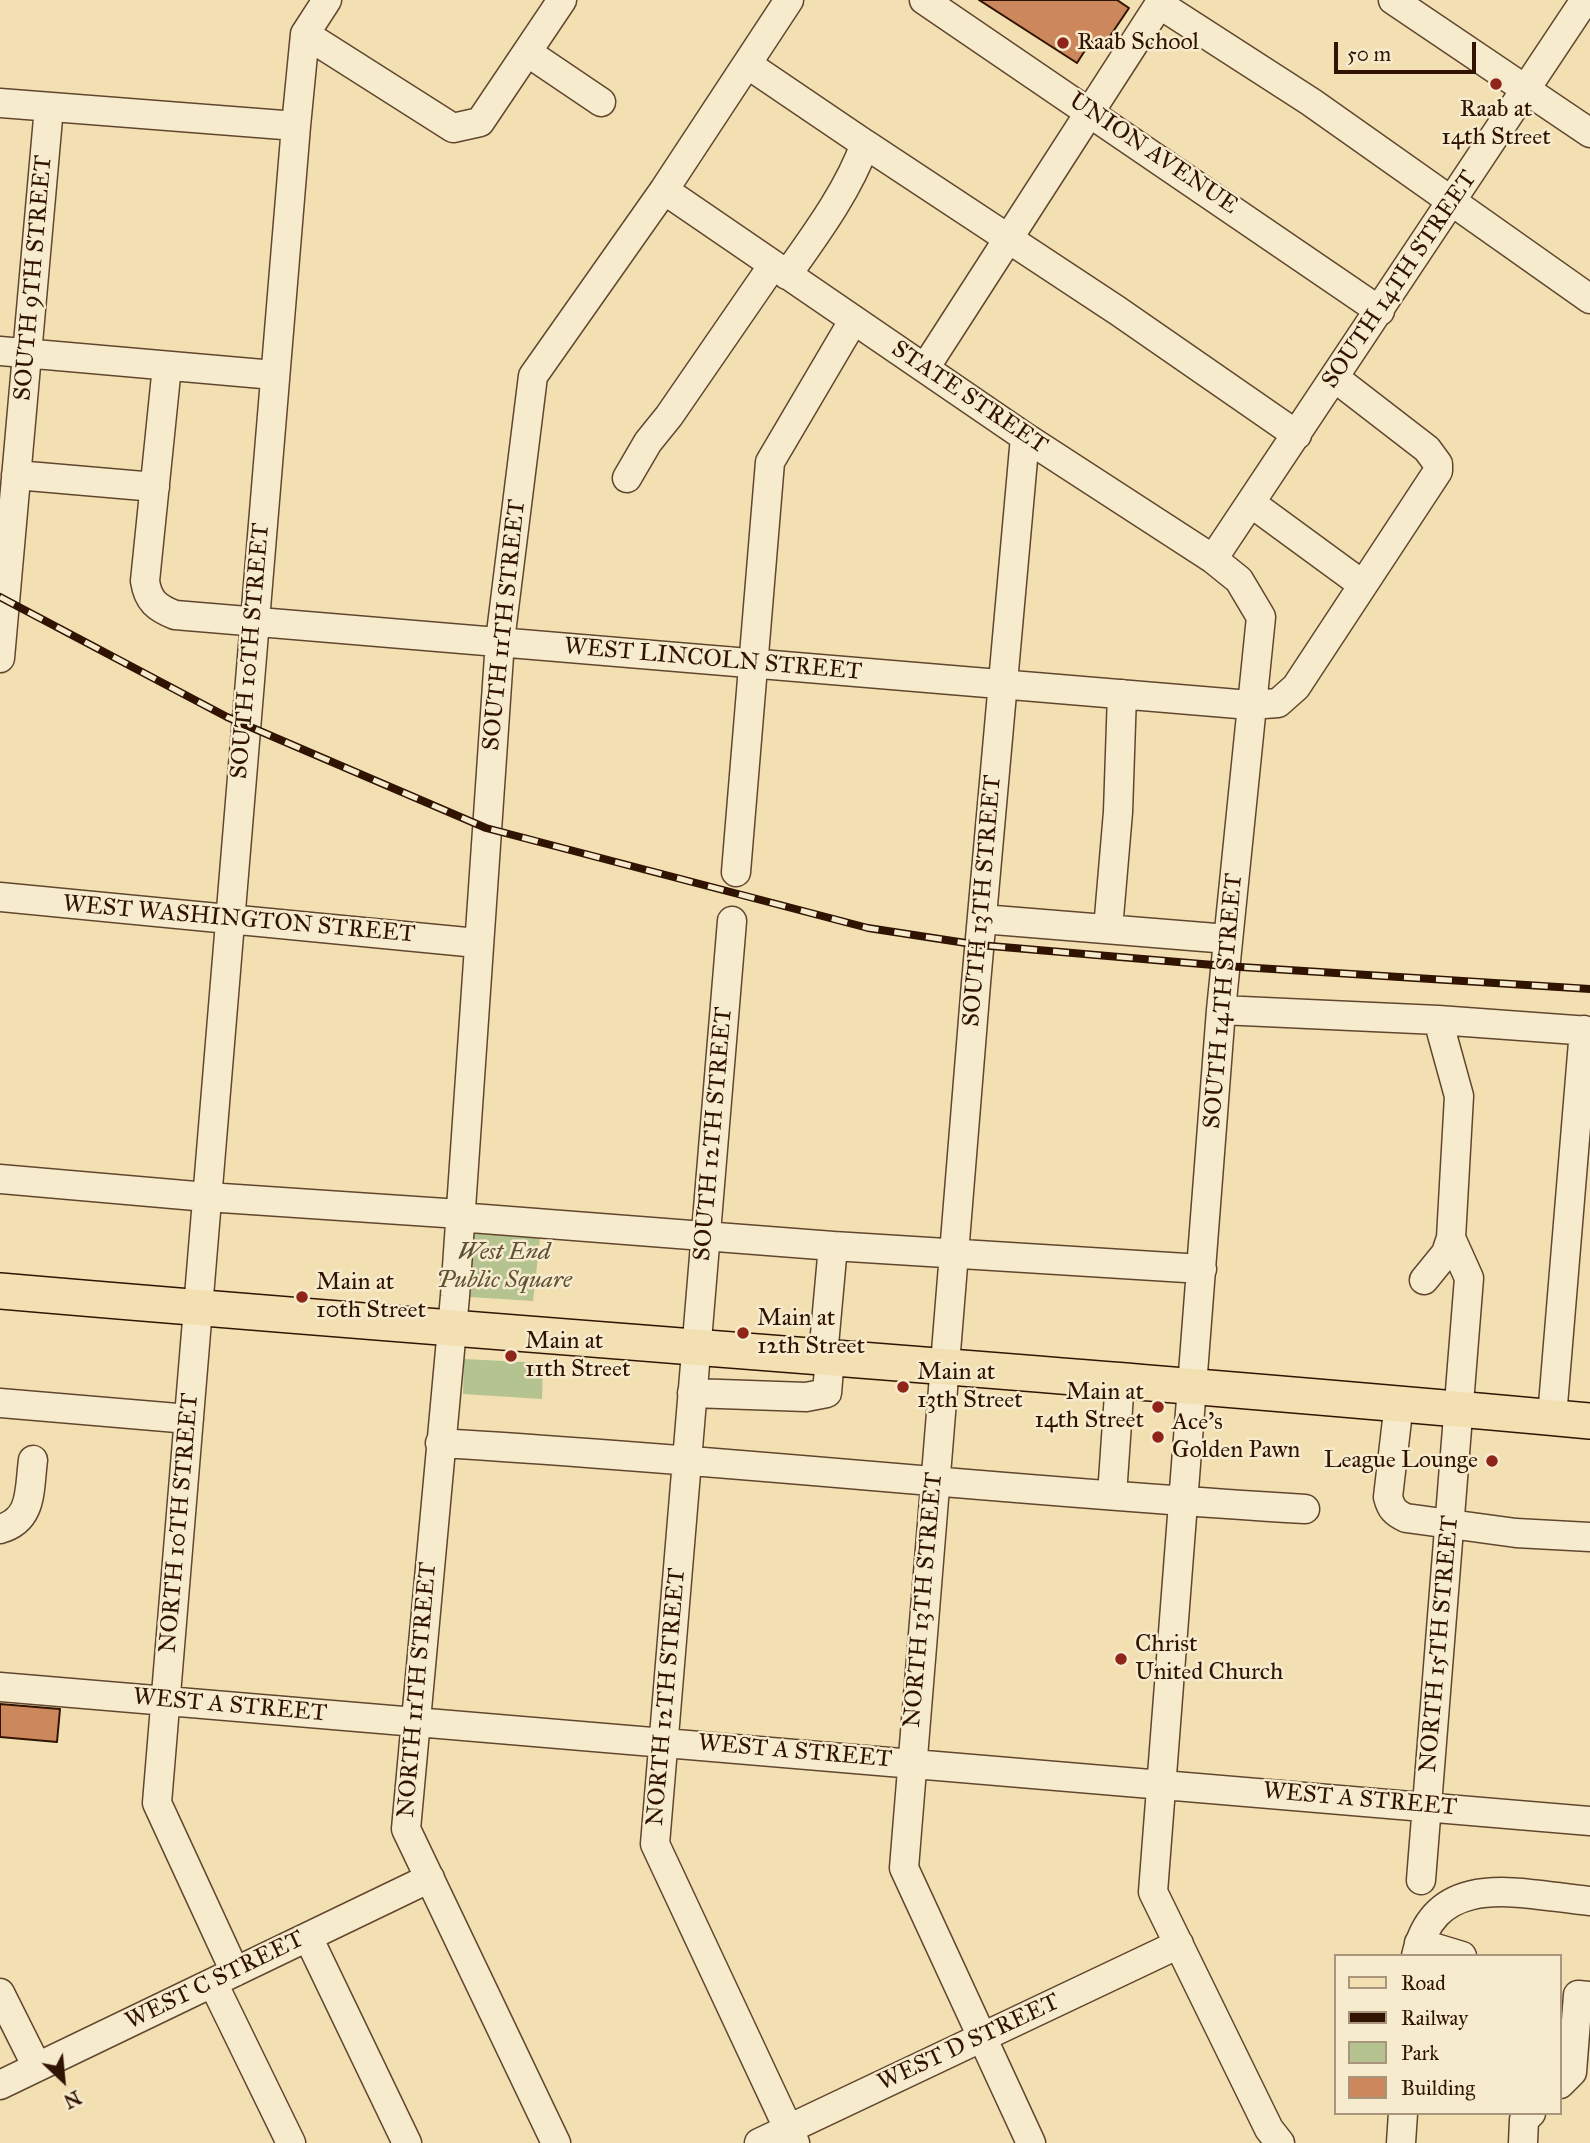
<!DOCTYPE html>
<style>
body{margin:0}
#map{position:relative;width:1590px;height:2143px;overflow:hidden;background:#f2e0b3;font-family:"IM FELL Great Primer",serif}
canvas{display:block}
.legend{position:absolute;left:1334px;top:1954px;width:228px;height:161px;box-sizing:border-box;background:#f7ebce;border:2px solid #a8957c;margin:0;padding:9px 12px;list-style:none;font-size:21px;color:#311302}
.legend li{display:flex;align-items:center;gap:14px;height:35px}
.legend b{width:35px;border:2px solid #a8957c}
.north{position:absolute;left:28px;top:2045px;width:70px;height:70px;-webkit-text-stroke:5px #f7ebce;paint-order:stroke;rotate:154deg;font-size:19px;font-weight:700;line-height:28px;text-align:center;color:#311302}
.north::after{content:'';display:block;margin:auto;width:24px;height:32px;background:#311302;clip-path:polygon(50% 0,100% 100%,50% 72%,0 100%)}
.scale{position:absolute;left:1334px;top:42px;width:142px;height:32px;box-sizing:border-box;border:4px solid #311302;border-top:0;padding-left:9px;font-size:21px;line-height:24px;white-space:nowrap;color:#311302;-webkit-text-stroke:5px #f7ebce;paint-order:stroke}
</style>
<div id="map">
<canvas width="1590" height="2143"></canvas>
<ul class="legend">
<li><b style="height:9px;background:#f2e0b3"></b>Road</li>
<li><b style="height:9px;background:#311302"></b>Railway</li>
<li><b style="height:19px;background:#b5c391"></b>Park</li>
<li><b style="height:19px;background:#cc875c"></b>Building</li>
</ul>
<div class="north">N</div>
<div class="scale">50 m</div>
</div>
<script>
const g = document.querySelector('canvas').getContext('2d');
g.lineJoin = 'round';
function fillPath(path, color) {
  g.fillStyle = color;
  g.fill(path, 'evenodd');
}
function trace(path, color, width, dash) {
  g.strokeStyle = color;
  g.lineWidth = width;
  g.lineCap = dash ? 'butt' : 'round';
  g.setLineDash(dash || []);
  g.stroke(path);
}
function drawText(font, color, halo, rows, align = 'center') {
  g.font = font + ' "IM FELL Great Primer",serif';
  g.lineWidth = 5;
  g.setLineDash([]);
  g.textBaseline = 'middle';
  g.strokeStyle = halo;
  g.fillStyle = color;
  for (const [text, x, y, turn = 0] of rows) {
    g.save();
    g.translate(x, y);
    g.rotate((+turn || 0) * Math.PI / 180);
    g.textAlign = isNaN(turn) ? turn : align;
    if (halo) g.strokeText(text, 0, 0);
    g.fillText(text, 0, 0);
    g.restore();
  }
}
fillPath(new Path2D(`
 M468 1231 540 1238 533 1301 455 1296Z
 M464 1359 543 1363 542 1399 463 1394Z`), '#b5c391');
const building = new Path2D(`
 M979 0H1117L1129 8 1102 48 1091 41 1077 63Z
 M0 1704 60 1709 57 1742 0 1737Z`);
fillPath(building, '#cc875c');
trace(building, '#311302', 2);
const minor = new Path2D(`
 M924 0 1380 311
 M1393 0 1590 133
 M1159 4 1311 102 1590 299
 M305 34 453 128 480 122 562 0
 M527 52 601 102
 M747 64 865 144
 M0 103 296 126
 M664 190 1025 437 1213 559 1239 580 1261 617 1221 1010 1153 1892 1269 2129 1280 2143
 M787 275C816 234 848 191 865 144L1118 311 1297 435
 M0 351 274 375
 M167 366 145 581C148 601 157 608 175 615L1250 705 1278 703 1296 687 1438 471V464L1427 449 1335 378
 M925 368 1162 0
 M1025 437 976 983 904 1868 1031 2143
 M16 475 155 487
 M627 478 648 442 669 416 773 265
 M1251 503 1363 585
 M1213 559 1585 0
 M0 658 49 107
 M736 872 770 462 853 321
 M0 897 477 943
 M982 919 1228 939
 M732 921 655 1844 795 2143
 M1108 929 1118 812 1122 694
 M1221 1010 1438 1020 1590 1031
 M0 1179 207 1197 460 1214 471 1218 833 1246 1202 1269
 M1424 1280 1446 1253 1451 1238
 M823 1356 833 1246
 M692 1393 806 1397 827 1393 830 1356
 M0 1403 189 1419
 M1399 1403 1388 1497C1391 1509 1395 1513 1406 1518L1516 1533 1590 1537
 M1552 1417 1584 1030
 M440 1443C729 1460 1016 1492 1305 1509
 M1112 1495 1120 1380
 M0 1529C33 1520 29 1490 33 1460
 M0 1687 1590 1821
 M1421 1880 1469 1278 1451 1238 1459 1096 1438 1020
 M308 1937 407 2143
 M1419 1943 1462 1956
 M1416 1956C1436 1867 1523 1895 1590 1901
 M235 1972 157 1803 296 126 305 34 327 0
 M213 1983 291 2143
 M0 1993 37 2067
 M1560 2084 1572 2072 1578 1995 1590 1996
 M0 2085 430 1878
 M556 2143 406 1829 455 1296 500 641 533 376 664 190 789 0
 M759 2143 1179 1944
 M1401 2143 1403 2113
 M1523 2143 1524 2120 1531 2113`);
const major = new Path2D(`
 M0 1291C530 1337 1060 1372 1590 1421`);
trace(minor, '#61462e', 31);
trace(major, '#311302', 38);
trace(minor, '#f7ebce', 28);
trace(major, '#f2e0b3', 35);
const rail = new Path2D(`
 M0 597 227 717 486 828 868 928 979 945 1225 966 1590 989`);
trace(rail, '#311302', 8);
trace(rail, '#f7ebce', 5, [16]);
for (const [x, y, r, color] of [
 [1063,43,7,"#8f2418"],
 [1496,84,7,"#8f2418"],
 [302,1297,7,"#8f2418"],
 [743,1333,7,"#8f2418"],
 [511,1356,7,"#8f2418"],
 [903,1387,7,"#8f2418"],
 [1158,1407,7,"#8f2418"],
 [1158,1437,7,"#8f2418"],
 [1492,1461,7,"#8f2418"],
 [1121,1659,7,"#8f2418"]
]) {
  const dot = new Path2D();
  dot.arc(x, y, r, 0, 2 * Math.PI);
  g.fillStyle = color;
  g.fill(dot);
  trace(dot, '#f7ebce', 2.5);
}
drawText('24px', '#311302', '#f7ebce', [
 ["Raab School",1077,43],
 ["Raab at",1496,110,"center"],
 ["14th Street",1496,138,"center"],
 ["Main at",316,1283],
 ["10th Street",316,1311],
 ["Main at",757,1319],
 ["12th Street",757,1347],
 ["Main at",525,1342],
 ["11th Street",525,1370],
 ["Main at",917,1373],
 ["13th Street",917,1401],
 ["Main at",1144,1393,"right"],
 ["14th Street",1144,1421,"right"],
 ["Ace's",1172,1423],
 ["Golden Pawn",1172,1451],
 ["League Lounge",1478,1461,"right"],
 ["Christ",1135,1645],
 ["United Church",1135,1673]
], 'left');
drawText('24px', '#311302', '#f7ebce', [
 ["UNION AVENUE",1153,154,34],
 ["SOUTH 9TH STREET",34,278,-85],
 ["SOUTH 14TH STREET",1400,280,-56],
 ["STATE STREET",969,398,34],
 ["SOUTH 11TH STREET",505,625,-84],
 ["SOUTH 10TH STREET",251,651,-85],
 ["WEST LINCOLN STREET",713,660,5],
 ["SOUTH 13TH STREET",983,901,-85],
 ["WEST WASHINGTON STREET",239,920,5],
 ["SOUTH 14TH STREET",1224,1001,-85],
 ["SOUTH 12TH STREET",714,1134,-85],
 ["NORTH 10TH STREET",180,1523,-85],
 ["NORTH 13TH STREET",924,1600,-85],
 ["NORTH 15TH STREET",1440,1644,-85],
 ["NORTH 11TH STREET",418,1690,-85],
 ["NORTH 12TH STREET",667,1697,-85],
 ["WEST A STREET",230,1706,5],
 ["WEST A STREET",795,1752,5],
 ["WEST A STREET",1360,1800,5],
 ["WEST C STREET",215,1981,-26],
 ["WEST D STREET",969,2043,-25]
]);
drawText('italic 24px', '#5f5134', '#f7ebce', [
 ["West End",504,1253],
 ["Public Square",504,1281]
]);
</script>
